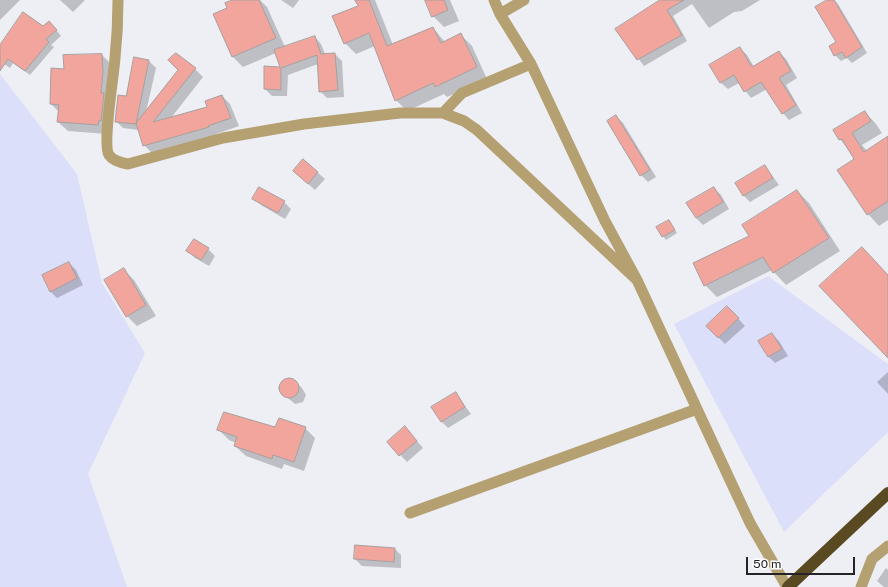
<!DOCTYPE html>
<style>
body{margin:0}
#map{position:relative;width:888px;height:587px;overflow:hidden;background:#eeeff5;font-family:"Public Sans",sans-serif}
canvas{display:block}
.scale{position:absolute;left:746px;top:557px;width:109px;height:18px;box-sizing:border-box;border:2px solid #242426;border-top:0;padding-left:5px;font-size:12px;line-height:14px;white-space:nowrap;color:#242426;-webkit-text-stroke:3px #fcfcff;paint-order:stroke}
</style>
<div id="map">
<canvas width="888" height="587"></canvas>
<div class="scale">50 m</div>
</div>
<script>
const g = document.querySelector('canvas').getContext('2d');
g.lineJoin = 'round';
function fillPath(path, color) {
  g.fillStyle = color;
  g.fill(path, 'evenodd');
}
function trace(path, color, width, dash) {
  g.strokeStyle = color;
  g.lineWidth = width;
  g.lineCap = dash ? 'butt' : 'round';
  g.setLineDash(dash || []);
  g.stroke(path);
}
fillPath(new Path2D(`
 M0 74 77 174 102 283 145 353 88 474 127 587H0Z
 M768 276 888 364V432L784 532 674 324Z`), '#dcdff9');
fillPath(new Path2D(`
 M0 0H20L0 20Z
 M60 0H85L73 12Z
 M235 0H260L267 7 285 47 315 37 321 44 325 54H335L342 61 344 97 327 98 320 91 318 64 288 75 287 96H272L265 89V67L282 68 276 53 243 67 233 57 228 9Z
 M281 0H299L293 8Z
 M358 0H375L393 45 433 28 445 42 461 35 472 46 487 79 447 97 444 94 407 111 396 100 375 46 356 54 345 43 359 7Z
 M426 0H450L459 21 444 27 433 16Z
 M661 0H760L742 11 734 12 709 28 692 4 673 16 687 41 644 66 618 31Z
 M830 0H834L838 4 867 53 852 63 847 58 841 61 835 55 837 43Z
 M43 27H54L61 36 51 45 54 47 30 75 13 63 10 68 0 61V49Z
 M740 48 747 55 754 67 779 52 786 59 797 78 786 85 802 113 789 120 783 113 767 89 751 98 739 83 728 89 721 83 711 65Z
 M102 55 111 64 107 134 68 131 58 122 59 112 51 104 65 70Z
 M149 61 156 68 146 112 195 69 203 77 171 118 208 108 222 96 230 104 239 126 216 134 217 136 152 153 144 145 139 130 123 128 116 121 126 97Z
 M865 112 876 124 882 133 862 145 867 151 888 137V220L879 226 868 214 855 159 834 131Z
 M616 116 623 123 656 177 648 182 641 175Z
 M303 160 325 179 315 190 301 178Z
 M765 166 779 185 750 202 743 195Z
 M714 188 721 195 729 209 703 225 696 218Z
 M797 191 809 203 840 251 786 285 772 270 717 297 705 285 750 236Z
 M254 198 284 202 291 209 285 219 261 205Z
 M669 221 677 233 666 240 663 236Z
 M208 249 215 256 209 266 195 258 188 251Z
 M69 263 76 270 83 285 57 298 50 291Z
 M124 270 134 280 156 316 137 326 127 316Z
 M734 314 745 326 725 344 707 326Z
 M772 334 779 341 788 356 775 363 768 356Z
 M888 372V394L877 382Z
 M287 380 295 381 302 388 306 395 303 402 295 404 282 393 281 385Z
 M456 394 471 414 448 428 441 421Z
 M405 427 423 448 407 462 388 442Z
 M305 428 315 438 304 471 284 464 282 469 246 456 235 446 236 443 229 440 219 430Z
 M394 548 401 555V568L362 566 355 559Z
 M886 568 888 570V587H884L877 581Z`), '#0003');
const building = new Path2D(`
 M233 0H259L276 38 232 57 213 14 227 8 225 3Z
 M355 0H369L387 46 433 27 441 43 461 33 477 67 435 87 433 83 395 101 369 33 344 44 332 16 358 6Z
 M425 0H444L448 10 432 17Z
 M660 0H684L667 10 682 35 637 60 615 29Z
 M827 0H834L862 47 846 58 842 52 834 56 829 46 836 42 815 7Z
 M23 12 43 26 49 21 57 30 46 39 49 42 25 71 8 59 0 71V45Z
 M315 36 321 54 335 53 338 90 319 92 317 55 281 68V90L264 89V66L280 67 274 50Z
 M740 47 752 67 779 51 791 71 779 78 796 105 782 114 761 82 744 92 734 75 720 83 709 65Z
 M176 53 196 68 153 122 207 107 205 101 222 95 231 118 208 126 209 127 143 146 136 123 178 70 168 60Z
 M102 54 103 72 101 93H104L101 121 99 120 98 125 57 122 59 105 50 104 51 68 64 69 63 55Z
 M134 57 149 60 136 124 115 122 118 95 126 96Z
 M865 111 871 121 852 133 864 152 888 136V201L867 215 837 170 854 159 842 139 839 140 833 130Z
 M616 115 650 170 640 176 607 121Z
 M303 159 318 172 308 184 293 171Z
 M765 165 773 178 743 196 735 183Z
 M259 187 285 201 278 213 252 199Z
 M714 187 723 202 696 218 686 203Z
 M797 190 829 238 773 273 763 257 704 286 693 263 749 236 742 225Z
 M669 220 675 230 662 237 656 227Z
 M194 239 209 248 201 260 186 251Z
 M862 247 888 275V358L819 286Z
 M69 262 77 278 50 292 42 275Z
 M124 268 146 305 126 317 104 280Z
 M727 306 739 318 718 338 706 326Z
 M772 333 782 349 768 357 758 341Z
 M279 388a10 10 0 1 1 20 0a10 10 0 1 1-20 0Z
 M456 392 465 407 441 422 431 407Z
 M224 412 275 427 279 418 306 427 294 462 273 455 272 459 234 446 237 437 217 430Z
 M405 426 417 441 399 456 387 442Z
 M355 545 395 548 394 562 354 559Z`);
fillPath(building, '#f1a59c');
trace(building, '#a69f9e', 1);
trace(new Path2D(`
 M118 0C118 19 117 39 115 58 114 75 102 144 109 155 113 161 122 163 128 164L223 138 304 124 400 113H443L464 121 477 130 637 280
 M494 0 500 14 531 64 605 221 637 280 750 523 787 587
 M500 14 524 0
 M443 113 462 93 531 64
 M410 513 697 409
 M861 587 872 559 888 546`), '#b4a070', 11);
trace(new Path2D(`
 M788 587 888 493`), '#5a4a22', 12);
</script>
